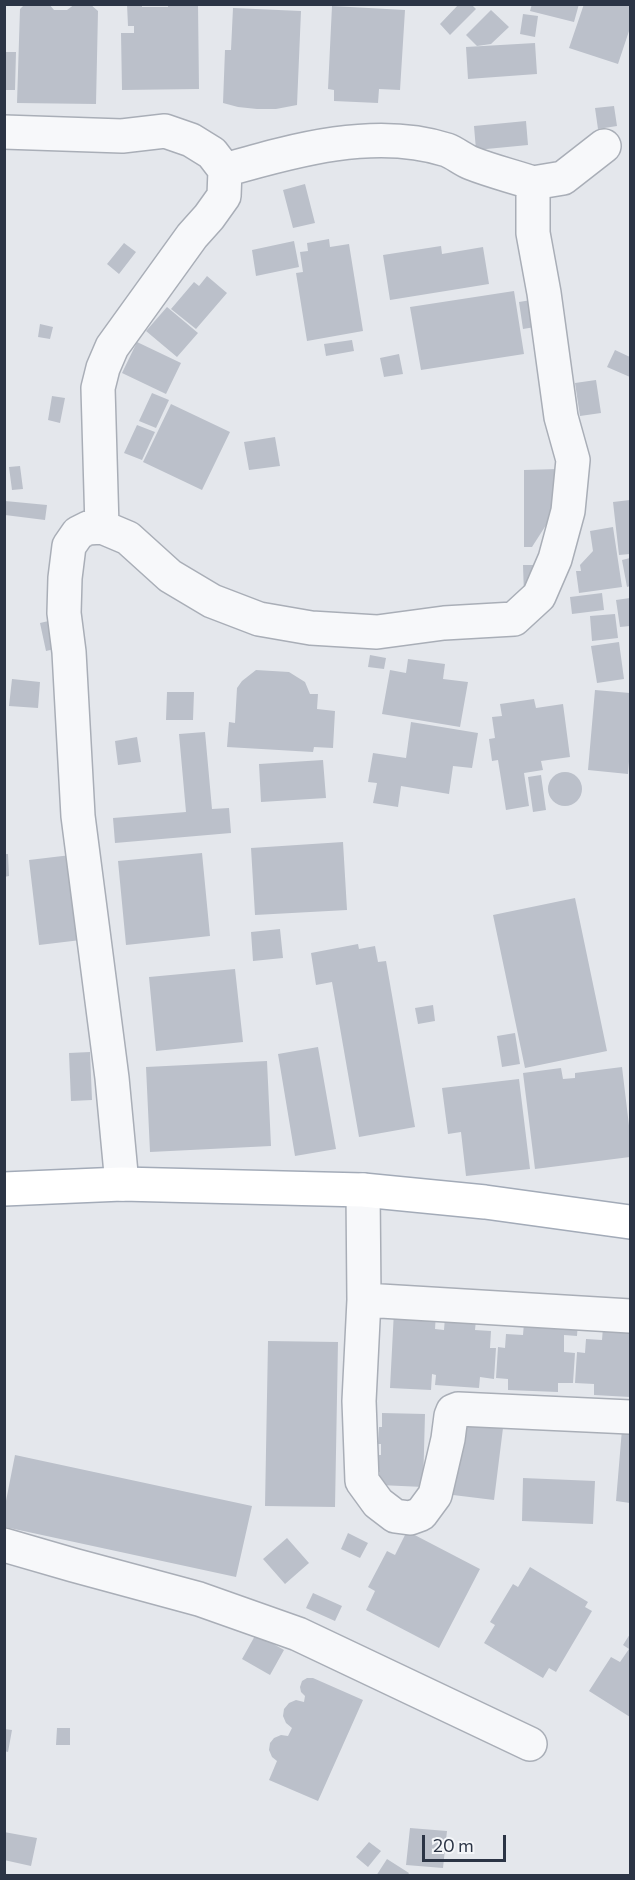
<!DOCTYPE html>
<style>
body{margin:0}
#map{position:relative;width:635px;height:1880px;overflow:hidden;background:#e4e7ec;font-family:Commissioner,sans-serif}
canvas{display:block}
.frame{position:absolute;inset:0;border:6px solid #2b3445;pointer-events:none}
.scale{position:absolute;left:422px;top:1835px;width:84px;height:27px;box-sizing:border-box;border:3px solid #2b3445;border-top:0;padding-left:8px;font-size:18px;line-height:21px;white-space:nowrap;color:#2b3445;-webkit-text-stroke:4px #f4f6f9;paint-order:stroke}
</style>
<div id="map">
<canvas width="635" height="1880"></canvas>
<div class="frame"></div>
<div class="scale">20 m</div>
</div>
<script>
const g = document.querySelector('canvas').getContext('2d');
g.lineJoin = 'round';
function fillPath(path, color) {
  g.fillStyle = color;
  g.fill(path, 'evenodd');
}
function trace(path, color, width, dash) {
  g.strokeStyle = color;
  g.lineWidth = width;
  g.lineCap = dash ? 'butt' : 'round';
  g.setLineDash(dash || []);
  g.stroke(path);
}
fillPath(new Path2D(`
 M25 4H49L54 10H67L75 4H90L98 11 96 104 17 103 20 9Z
 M127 4H142V7H168V4H198L199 89 122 90 121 33H134V26H128Z
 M459 4H471L476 9 450 35 440 24Z
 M532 4H579L574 22 530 11Z
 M584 4H630V28L618 64 569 48Z
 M332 6 405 10 400 90 379 89 378 103 334 101V90L328 89Z
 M233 8 301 11 297 105 276 109H257L238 107 223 103 225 50H231Z
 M491 10 509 27 491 44 477 46 466 35Z
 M523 14 538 16 535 37 520 34Z
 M535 43 537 74 468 79 466 47Z
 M4 52H16L15 90H4Z
 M614 106 617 126 598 129 595 108Z
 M526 121 528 145 476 150 474 126Z
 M305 184 315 223 293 228 283 190Z
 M329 239 330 247 349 244 363 331 307 341 296 273 303 272 300 252 308 251 307 243Z
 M294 241 299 267 256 276 252 250Z
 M124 243 136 252 119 274 107 264Z
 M441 246 442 254 483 247 489 284 390 300 383 255Z
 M207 276 227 293 196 329 171 309 194 282 199 286Z
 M514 291 524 354 421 370 410 307Z
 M537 299 541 326 523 329 519 302Z
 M167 307 198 333 177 357 146 331Z
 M40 324 53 327 50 339 38 337Z
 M352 340 354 351 326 356 324 344Z
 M137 342 181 363 166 394 122 373Z
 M615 350 630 357V377L607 367Z
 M399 354 403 374 384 377 380 358Z
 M596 380 601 413 580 416 575 383Z
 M152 393 169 400 156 428 139 421Z
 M52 396 65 398 60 423 48 420Z
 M171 404 230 432 202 490 143 462Z
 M137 425 155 432 142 460 124 453Z
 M275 437 280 466 249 470 244 442Z
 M20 466 23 489 12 490 9 467Z
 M558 469V484L548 522 532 547H524V470Z
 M630 500V554L619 555 613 502Z
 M5 501 47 505 45 520 5 515Z
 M613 527 622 587 579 593 576 571H581L580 565 593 551 590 531Z
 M630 558V586L627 587 622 560Z
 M523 565H543L524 595Z
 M602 593 604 610 572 614 570 597Z
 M630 598V626L620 627 616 600Z
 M615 614 618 638 592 641 590 616Z
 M57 619 63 647 46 651 40 623Z
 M619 642 624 679 597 683 591 646Z
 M370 655 386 658 384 669 368 667Z
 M408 659 445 664 443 679 468 682 460 727 382 714 390 670 406 673Z
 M256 670 289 672 305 682 310 694H318L317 709 335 711 333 748 314 747 313 752 227 747 229 722 235 723 237 688 242 681Z
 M12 679 40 682 38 708 9 706Z
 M595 690 630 693V749L628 774 588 770Z
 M167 692H194L193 720H166Z
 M534 699 536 708 563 704 570 757 541 761 543 770 524 773 529 806 506 810 498 760 492 761 489 739 495 738 492 717 502 716 500 704Z
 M411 722 478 733 472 768 453 766 449 794 401 786 398 807 373 803 377 783 368 782 373 753 406 758Z
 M205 732 212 809 229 808 231 833 115 843 113 818 186 812 179 734Z
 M137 737 141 762 118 765 115 741Z
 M323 760 326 798 261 802 259 764Z
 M548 789a17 17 0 1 1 34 0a17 17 0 1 1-34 0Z
 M541 775 546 810 533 812 528 777Z
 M343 842 347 910 255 915 251 848Z
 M202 853 210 936 126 945 118 861Z
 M4 854H8L9 876 4 877Z
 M71 855 81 940 39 945 29 860Z
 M575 898 607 1051 525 1068 493 915Z
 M280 929 283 958 253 961 251 932Z
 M358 944 359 949 375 946 378 962 386 961 415 1127 359 1137 332 982 316 985 311 953Z
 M235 969 243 1042 156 1051 149 977Z
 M433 1005 435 1021 418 1024 415 1008Z
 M515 1033 520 1064 502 1067 497 1036Z
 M318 1047 336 1149 295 1156 278 1054Z
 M90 1052 92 1100 71 1101 69 1053Z
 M267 1061 271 1146 150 1152 146 1067Z
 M622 1067 630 1134V1157L535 1169 523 1073 561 1068 563 1079 575 1078V1073Z
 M519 1079 530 1169 466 1176 461 1132 448 1134 442 1088Z
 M394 1311 436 1313 435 1329 444 1330 445 1317 476 1320 475 1330 491 1331 490 1348H496L494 1379 480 1377 479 1388 435 1385 436 1375 432 1374 431 1390 390 1388Z
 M578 1321 577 1336 564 1335V1352L575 1353 573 1383H558V1392L508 1390V1379L496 1378 498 1347 505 1348 506 1334 523 1335 524 1323Z
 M603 1327 630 1329V1397L594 1395V1384L575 1383 577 1352 585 1353 586 1339 602 1340Z
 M268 1341 338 1342 335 1507 265 1506Z
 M382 1413 425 1414 423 1487 380 1485V1472H375L376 1455H381V1444H378L379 1427H382Z
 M462 1423 503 1428 494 1500 453 1495Z
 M622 1429 630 1430V1503L616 1501Z
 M15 1455 252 1506 236 1577 5 1527V1506Z
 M523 1478 595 1481 593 1524 522 1521Z
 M407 1531 480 1569 439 1648 366 1610 375 1591 368 1587 387 1551 395 1555Z
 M348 1533 368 1543 360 1558 341 1549Z
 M287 1538 309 1563 285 1584 263 1559Z
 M530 1567 588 1602 585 1607 592 1611 556 1672 549 1668 543 1678 484 1643 495 1625 490 1622 513 1584 518 1587Z
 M313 1593 342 1606 335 1621 306 1608Z
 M256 1634 284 1650 270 1675 242 1659Z
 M630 1634V1717L589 1691 611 1657 620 1662 629 1649 623 1645Z
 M307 1678H313L363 1700 318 1801 269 1780 277 1761 272 1757 269 1750 270 1743 274 1738 281 1735 288 1736 292 1728 286 1723 283 1716 284 1709 289 1703 296 1700 304 1702 305 1696 301 1692 300 1687 302 1681Z
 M57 1728H70V1745H56Z
 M4 1729 12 1730 8 1752 4 1751Z
 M410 1828 447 1831 443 1868 406 1865Z
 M4 1832 37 1838 31 1866 4 1860Z
 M369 1842 381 1851 368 1867 356 1857Z
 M387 1859 409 1873 407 1876H376Z`), '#bbc0ca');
const minor = new Path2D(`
 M4 132 122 136 165 131 191 140 212 153 225 170 224 196 209 217 192 236 112 347 103 368 98 388 102 527 88 528 78 533 69 546 65 578 64 613 69 652 78 816 112 1078 122 1184
 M533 183 563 178 604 146
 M102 527 128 538 170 576 212 601 259 619 311 628 377 632 444 623 514 619 539 596 555 559 568 511 573 460 561 417 544 293 533 233V183C512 176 491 171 471 163 463 160 455 153 447 150 376 127 294 150 225 170
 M363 1190 364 1300 359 1401 362 1481 378 1503 395 1516 410 1518 421 1514 435 1495 448 1439 451 1416 453 1411 458 1409 630 1417
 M364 1300 630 1316
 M4 1545 73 1565 199 1599 298 1634 530 1744`);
const major = new Path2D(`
 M4 1189 122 1184 363 1190 485 1202 630 1222`);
trace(minor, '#a9aeb7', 36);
trace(major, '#a3abb8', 36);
trace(minor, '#f7f8fa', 33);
trace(major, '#fff', 33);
</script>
